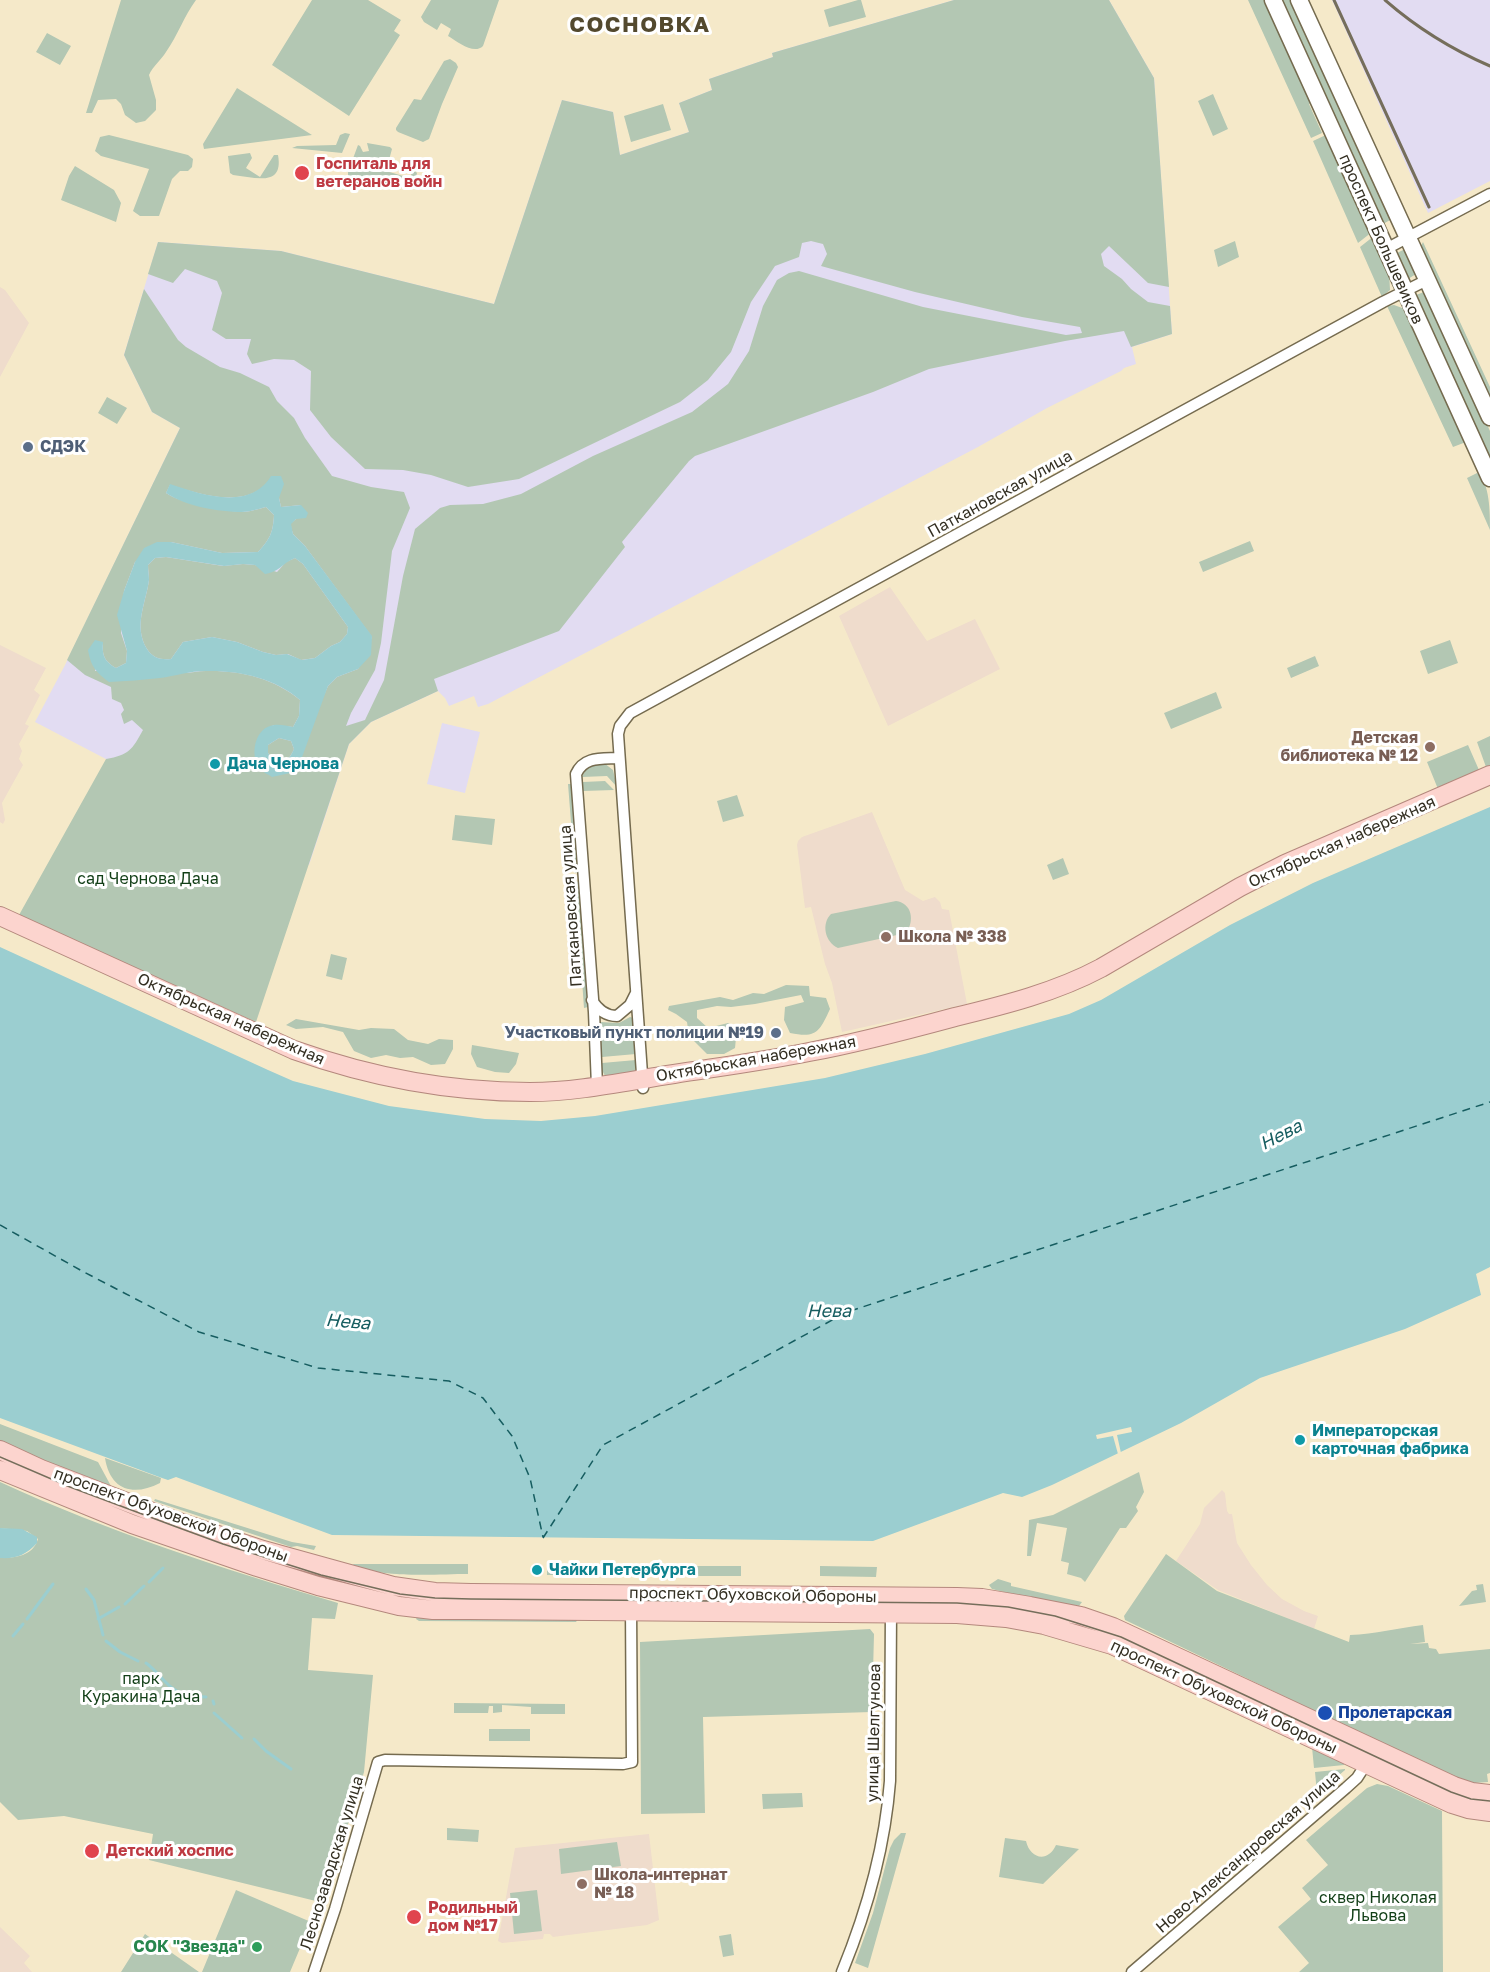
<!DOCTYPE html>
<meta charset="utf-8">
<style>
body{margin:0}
canvas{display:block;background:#f5e9c9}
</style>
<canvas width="1490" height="1972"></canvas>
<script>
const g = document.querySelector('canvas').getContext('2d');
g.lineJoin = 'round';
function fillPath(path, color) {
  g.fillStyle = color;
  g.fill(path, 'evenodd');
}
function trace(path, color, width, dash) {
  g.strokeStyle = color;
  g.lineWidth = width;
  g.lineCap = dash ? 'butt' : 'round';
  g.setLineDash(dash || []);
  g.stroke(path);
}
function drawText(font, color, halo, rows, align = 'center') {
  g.font = font + ' "Golos Text",sans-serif';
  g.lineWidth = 6;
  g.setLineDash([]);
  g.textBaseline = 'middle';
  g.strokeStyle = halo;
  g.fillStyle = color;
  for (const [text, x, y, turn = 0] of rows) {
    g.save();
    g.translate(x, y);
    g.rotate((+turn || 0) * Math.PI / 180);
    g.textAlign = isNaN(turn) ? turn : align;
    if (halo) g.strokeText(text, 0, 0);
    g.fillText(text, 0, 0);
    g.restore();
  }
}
fillPath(new Path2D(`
 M954 0H1109L1154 78 1172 334 1132 347 1136 364 1124 368 1121 371 1047 408 978 447 488 704 478 707 474 696 449 706 445 698 438 691 371 722 349 744 309 865 35 722 65 665 180 428 152 412 124 355 158 242 281 251 494 304 562 100 613 112 620 155 689 132 679 103 712 90 709 79 773 57 772 53Z
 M1332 0H1490V181L1428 213Z
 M442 723 480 732 465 793 427 784Z`), '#e2dcf2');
fillPath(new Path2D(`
 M0 287 5 290 29 323 0 377Z
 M890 587 927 641 975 619 1000 669 888 726 839 616Z
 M0 645 46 668 34 690 40 695 25 724 29 726 19 744 22 751 19 759 23 765 2 803 5 820 3 824 0 822Z
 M872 812 905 890 923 901 935 897 940 902 942 909 949 910 967 1004 842 1032 832 983 825 964 811 907 805 908 797 845 798 841 802 837Z
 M1222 1490 1225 1493 1227 1511 1229 1514H1232L1237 1543 1251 1565 1267 1585 1282 1599 1304 1611 1318 1616 1314 1629 1218 1590 1176 1561 1200 1524 1204 1508Z
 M649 1834 659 1920 647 1925 553 1937 550 1934H544L543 1939 502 1943 498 1941 515 1848Z
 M0 1927 30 1956 24 1963 32 1972H0Z`), '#efdccc');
fillPath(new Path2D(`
 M121 0H196C184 16 178 35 166 52 161 60 153 66 149 75L156 100V110L145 121 136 123 125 115 121 104 116 99 98 100 92 113H86Z
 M312 0H368L401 20 394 31 400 35 349 116 272 65Z
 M431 0H499L483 46C474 55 458 42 448 36L451 29 441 23 437 30 424 22 421 17Z
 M858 0H861L866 17 829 27 824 10Z
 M954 0H1109L1154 78 1169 287 1148 283 1109 246 1101 254 1104 266 1122 279 1131 289 1148 302 1170 306 1172 334 1131 347 1124 331 1065 341 929 369 873 392 695 456 689 461 622 542 625 547 559 631 434 679 438 691 371 722 349 744 256 1022 19 915 106 759C129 755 132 750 143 730L132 720 124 724 121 714 124 710 121 703 112 699 111 687 85 675 67 660 180 428 152 412 124 355 144 289 178 340 186 347 220 367 240 373 269 387 277 401 294 418 305 438 332 476 371 487 404 492 410 508 392 551 381 643 375 670 351 713 346 726 365 720 384 680 403 576 415 529 440 508 450 505 483 504 521 494 593 456 692 412 728 384 749 351 763 306 777 280 789 273 799 271 923 307 1066 335 1082 333 1080 327 1022 317 915 292 821 266 827 254 823 244 811 241 802 243 799 257 775 266 751 302 731 352 708 380 680 402 519 479 468 487 431 475 403 470 365 469 331 437 310 410 311 371 294 360 274 359 252 364 247 354 251 339H226L212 330 222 293 217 281 185 269 173 283 148 274 158 242 281 251 494 304 562 100 613 112 620 155 689 132 679 103 712 90 709 79 773 57 772 53ZM170 485C200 494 240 508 266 485L279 498 281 507 301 505 296 519 290 524 293 534 305 546 372 637 358 669 337 677 328 686 290 773 256 758 273 725 293 727 299 716 300 700C274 678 239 670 206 671 198 671 191 673 183 673 154 672 125 672 95 671L103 642C102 655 104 661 116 668L126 663 127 651 121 633 124 591 135 562 171 542 222 553 258 552C270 539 273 533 274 515L266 507C258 509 249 512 242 512 224 511 180 503 166 493Z
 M1248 0H1266L1312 102 1309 104 1322 133 1311 138Z
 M1279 0H1292L1392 219 1381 225Z
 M47 33 71 46 60 65 36 52Z
 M450 59 456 63 458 67 442 104 429 139 423 142 398 132 396 130V128L414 99 421 100 444 61Z
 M237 88 312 135 204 149 203 144Z
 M1213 94 1228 129 1213 136 1198 101Z
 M663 104 671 130 631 142 624 116Z
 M345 133 350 134 342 153 292 148 297 146 336 145 340 135Z
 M1328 134 1372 232 1358 243 1313 141Z
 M109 135 188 155 193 159 192 167 188 171H180L172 179 159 216H140L133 211 149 169 101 156 95 151 100 137Z
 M367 143 390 147 392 149 386 171 410 178 412 172 415 171 417 173 413 189 348 182V172L358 145 360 146 363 152 369 151Z
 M250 153 252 158 246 168 260 177 274 155H278C284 188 254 177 233 175L230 173 228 156Z
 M75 166 114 190 121 203 116 222 61 200 69 176Z
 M1374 236 1389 270 1390 290 1382 297 1360 247Z
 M1235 241 1239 257 1218 267 1214 250Z
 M1423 242 1490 387V403L1420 248Z
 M1403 250H1406L1416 274 1408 279 1397 253Z
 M1424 292 1427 294 1490 431V465L1416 295Z
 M1394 305 1405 309 1466 442 1453 447 1387 306Z
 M107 397 127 408 117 424 98 413Z
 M1477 473C1490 482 1490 513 1490 530L1467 478Z
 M1250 541 1254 551 1203 572 1199 562Z
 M166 557 223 566 243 564 255 565 277 572 286 562 295 558 303 564 348 627 347 634 340 642 331 646 315 658 301 660 288 654 276 655 263 652 237 642 212 637 183 642 171 659C160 660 153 658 147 649 133 626 146 603 149 580 149 575 148 570 148 565L155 558Z
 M1450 640 1458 663 1428 674 1420 651Z
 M1315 656 1319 666 1291 678 1287 668Z
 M1216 692 1222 708 1171 729 1164 713Z
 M1490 736V765L1486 767 1477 742Z
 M279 738 291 741 294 749C289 760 286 762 274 762L268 753V745Z
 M1468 745 1479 770 1438 789 1427 762Z
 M604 763 613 770 617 787 607 776 582 777C587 766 593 764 604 763Z
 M605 781 614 790 583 791V782Z
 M568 784H572L578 872 575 873Z
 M737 795 744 816 723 822 717 801Z
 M455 815 495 819 492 845 452 840Z
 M1063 858 1069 874 1053 880 1047 865Z
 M575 881 579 882 588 1007 584 1008Z
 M896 901C912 903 915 921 906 933L838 948C825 942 821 924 831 914Z
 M331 954 347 958 342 980 326 976Z
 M786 985 809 986 810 996 826 998 830 1009C819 1033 816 1038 790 1033L784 1020 785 1007 804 1002 801 995 755 1004 731 1007 717 1006 697 1010V1018L708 1028 728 1023 737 1028 735 1048 724 1054H707L689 1036 687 1022 676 1014 668 1010 669 1006 720 997 733 1000 753 993 764 994Z
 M630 1017 633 1018 636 1054 602 1057 600 1022 619 1023Z
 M296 1019 359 1030 371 1028 394 1029 408 1040 428 1044 439 1039 453 1040V1049L445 1064 431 1065 413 1057 400 1058 386 1055 371 1058 354 1051 343 1032 323 1027 296 1029 286 1025Z
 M472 1045 519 1053 516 1064 509 1073 495 1072 477 1067 471 1054Z
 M636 1060 635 1072 606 1078 602 1070V1063Z
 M0 1424 98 1462 111 1486 110 1488 0 1442Z
 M105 1458 161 1478 160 1483C133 1497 110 1490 105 1458Z
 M1139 1472 1144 1492 1136 1507 1138 1511 1126 1528H1120L1085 1582 1081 1578 1067 1574 1069 1563 1061 1561 1067 1528 1037 1523 1031 1556H1027L1029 1520 1053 1515Z
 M0 1482C109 1532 223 1569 338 1603L335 1619 312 1618 308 1670 373 1675 364 1772 324 1903 149 1860 153 1834 64 1816 18 1820 0 1802V1558C15 1558 33 1556 38 1539L27 1531 0 1528Z
 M155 1499 292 1542 316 1546 314 1550 297 1546 291 1547 154 1501Z
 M1166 1554 1217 1591 1349 1642 1350 1635C1375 1634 1398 1628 1423 1625L1425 1642 1410 1644 1428 1643 1429 1648 1436 1649 1439 1654 1490 1649V1773L1487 1774 1488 1782 1474 1783 1457 1779 1125 1620 1124 1616Z
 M352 1564H468V1574C436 1574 379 1579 352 1564Z
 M547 1565H604V1575H547Z
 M615 1565 672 1566V1576H615Z
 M684 1566H741V1576H684Z
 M820 1566 877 1567 876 1577 820 1576Z
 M998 1579 1011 1583V1586L1082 1602 1079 1606 1028 1598 992 1589 989 1585Z
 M1483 1584 1486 1602 1459 1606 1472 1591 1477 1590 1476 1585Z
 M417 1617 578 1619 576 1622 419 1621 416 1619Z
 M870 1629 874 1634 872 1712 703 1717 705 1813 641 1814 640 1642Z
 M454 1703 565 1704V1714H531V1707L502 1705V1712L493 1713V1706H489L488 1713H454Z
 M489 1729H530V1741H489Z
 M1312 1747 1344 1763V1765L1314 1768Z
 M1345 1769V1770L1317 1794 1315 1772Z
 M1377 1784 1388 1786 1442 1811 1443 1972H1299L1309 1963 1278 1927 1311 1899 1302 1888 1328 1865 1306 1840 1367 1788Z
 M802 1793 803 1807 763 1809 762 1794Z
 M447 1828 479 1830 478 1842 447 1840Z
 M901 1833H906L868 1968 855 1963 873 1913 890 1848 894 1840Z
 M1005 1838 1026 1841C1030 1859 1048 1863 1056 1845L1079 1849 1043 1884 999 1877Z
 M617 1842 621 1866 561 1874 559 1849Z
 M236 1890 311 1922 290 1972H202Z
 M537 1890 542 1931 514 1934 510 1893Z
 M145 1934 199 1972H121Z
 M731 1934 734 1955 723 1957 719 1936Z`), '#b3c7b3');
fillPath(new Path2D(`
 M271 476H281L284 484 279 498 281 507 301 505 308 513 306 518 296 519 291 524 293 534 305 546 372 636 371 655 358 669 337 677 328 686 301 760 290 773 272 777C269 775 263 772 260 769 249 755 255 727 274 725 280 724 287 726 293 727L299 716 300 700C275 678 238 670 205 671 190 671 175 676 160 678 143 680 126 681 109 682 96 672 91 667 88 650L95 640 103 642C102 655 104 661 116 668L126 663 127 651 117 615 124 591 135 562 144 548 157 542H171L222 553 258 552C270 539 273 533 274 515L266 507C258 509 249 512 242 512 219 512 185 506 166 493L170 484C202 495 250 511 271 476ZM166 557 224 566 243 564 255 565 265 574C281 571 281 564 295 558L303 564 348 627 347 634 340 642 331 646 315 658 302 660 287 654 276 655 263 652 237 642 212 637 183 642 171 659C160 660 153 658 147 649 133 626 146 603 149 580 149 575 148 570 148 565L155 558ZM279 738 291 741 294 749C289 760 286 763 274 762L268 753V745Z
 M1490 807V1267L1476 1274 1481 1295 1405 1329 1260 1378 1181 1423 1052 1485 1022 1497 1003 1493 873 1541 332 1535 176 1477 168 1480 162 1478 0 1418V947L268 1070 293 1081 389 1106 485 1119 541 1121 595 1116 825 1078 925 1054 1069 1014 1101 1000 1230 925 1313 883Z
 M0 1528 22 1529 37 1537V1543C26 1555 16 1559 0 1558Z`), '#9bced0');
fillPath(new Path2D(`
 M1131 1427 1132 1432 1117 1435 1121 1453 1118 1454 1113 1436 1097 1439 1096 1435Z`), '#f5e9c9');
trace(new Path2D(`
 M149 1582 163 1568
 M86 1589 94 1600 103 1635
 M125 1604 144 1586
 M27 1619 53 1584
 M98 1619 119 1607
 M13 1636 23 1624
 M106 1641 120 1652 138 1661
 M146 1663C159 1672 168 1690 185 1695
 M192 1696 206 1697
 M213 1701 214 1704
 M214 1713 242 1738
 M254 1739 266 1751 291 1769`), '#9bced0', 3);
trace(new Path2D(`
 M0 1225 82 1271 199 1332 318 1368 449 1381 483 1398 512 1436 530 1478 543 1537
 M543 1538 603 1445 847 1312 1490 1102`), '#165d60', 1.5, [8, 6]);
const minor = new Path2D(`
 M1386 249 1490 194
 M592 1000C598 1010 606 1016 617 1016L630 1005 636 993
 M597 1086 594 1012 576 774C584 756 602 759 619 758
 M643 1088 618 734 620 726 630 713 1383 302 1427 280
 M314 1972 335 1909 378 1762 385 1760 623 1764 632 1762 631 1607
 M842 1972C867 1911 885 1847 890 1781L891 1609
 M1132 1972 1346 1788 1357 1778 1368 1761`);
const secondary = new Path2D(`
 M1273 0 1490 478
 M1299 0 1490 417`);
const primary = new Path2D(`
 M0 916 294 1050C370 1077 450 1092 530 1092 579 1092 627 1081 674 1074 719 1067 765 1061 809 1052 858 1043 907 1030 955 1017 1005 1005 1056 992 1101 968L1240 887 1285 864 1490 775
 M0 1450 41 1469 176 1521 263 1550 393 1586 435 1592 471 1593 957 1597 982 1598 1030 1606 1081 1616 1113 1627 1454 1786 1472 1792 1490 1794
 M0 1470 132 1524 257 1567 318 1586 399 1606 433 1610H470L957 1614 1006 1618 1044 1625 1112 1645 1452 1804 1468 1809 1490 1812`);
trace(minor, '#756b4f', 13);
trace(secondary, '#756b4f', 19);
trace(primary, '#b4887d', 20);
trace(minor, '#fff', 10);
trace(secondary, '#fff', 16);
trace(primary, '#fcd4ce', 18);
trace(new Path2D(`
 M0 1457 70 1487 174 1526 223 1544 321 1575 400 1594 435 1598 471 1599 957 1603 1008 1607 1055 1616 1121 1637 1451 1792 1471 1799 1490 1801`), '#756e5b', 1.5);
trace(new Path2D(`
 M1334 0 1429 207
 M1385 0C1417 28 1451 49 1490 66`), '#756e5b', 3);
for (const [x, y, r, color] of [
 [302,173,8,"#e0444e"],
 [28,447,6,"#5c6f8a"],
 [1430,747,6,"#8d6e63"],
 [215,764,6,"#0f9aa8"],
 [886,937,6,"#8d6e63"],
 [776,1033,6,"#5c6f8a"],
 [1300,1440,6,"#0f9aa8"],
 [537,1570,6,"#0f9aa8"],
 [1325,1713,8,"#1a4fb4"],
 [92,1851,8,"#e0444e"],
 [582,1884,6,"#8d6e63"],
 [414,1917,8,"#e0444e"],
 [257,1947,6,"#2e9e5b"]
]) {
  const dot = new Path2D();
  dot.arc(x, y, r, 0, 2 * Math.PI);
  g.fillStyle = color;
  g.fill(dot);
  trace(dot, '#fff', 2);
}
drawText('bold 16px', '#be3a42', '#fff', [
 ["Госпиталь для",316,164],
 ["ветеранов войн",316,182],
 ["Детский хоспис",106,1851],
 ["Родильный",428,1908],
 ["дом №17",428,1926]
], 'left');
drawText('16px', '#332f22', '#fff', [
 ["проспект Большевиков",1381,239,66],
 ["Паткановская улица",1000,494,-29],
 ["Октябрьская набережная",1342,842,-24],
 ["Паткановская улица",571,906,-94],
 ["Октябрьская набережная",231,1019,24],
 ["Октябрьская набережная",756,1059,-10],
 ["проспект Обуховской Обороны",171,1515,20],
 ["проспект Обуховской Обороны",753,1595,1],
 ["проспект Обуховской Обороны",1224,1697,25],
 ["улица Шелгунова",874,1733,-89],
 ["Ново-Александровская улица",1248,1852,-41],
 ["Леснозаводская улица",332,1863,-73]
]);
drawText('bold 16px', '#4e5e75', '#fff', [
 ["СДЭК",40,447],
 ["Участковый пункт полиции №19",764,1033,"right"]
], 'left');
drawText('bold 16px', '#785e54', '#fff', [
 ["Детская",1418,738,"right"],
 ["библиотека № 12",1418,756,"right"],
 ["Школа № 338",898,937],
 ["Школа-интернат",594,1875],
 ["№ 18",594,1893]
], 'left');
drawText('bold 16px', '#0d838f', '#fff', [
 ["Дача Чернова",227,764],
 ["Императорская",1312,1431],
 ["карточная фабрика",1312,1449],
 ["Чайки Петербурга",549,1570]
], 'left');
drawText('16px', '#123f17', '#fff', [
 ["сад Чернова Дача",148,879],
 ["парк",141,1679],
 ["Куракина Дача",141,1697],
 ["сквер Николая",1378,1898],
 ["Львова",1378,1916]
]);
drawText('bold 16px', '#164399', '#fff', [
 ["Пролетарская",1338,1713]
], 'left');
drawText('bold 16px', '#27864d', '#fff', [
 ["СОК \"Звезда\"",245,1947]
], 'right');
drawText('italic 18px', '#165d60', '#fff', [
 ["Нева",1281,1135,-27],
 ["Нева",829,1311],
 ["Нева",348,1322,5]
]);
g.letterSpacing = '1.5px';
drawText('bold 22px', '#53492e', '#fff', [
 ["СОСНОВКА",640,25]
]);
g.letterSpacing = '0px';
</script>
